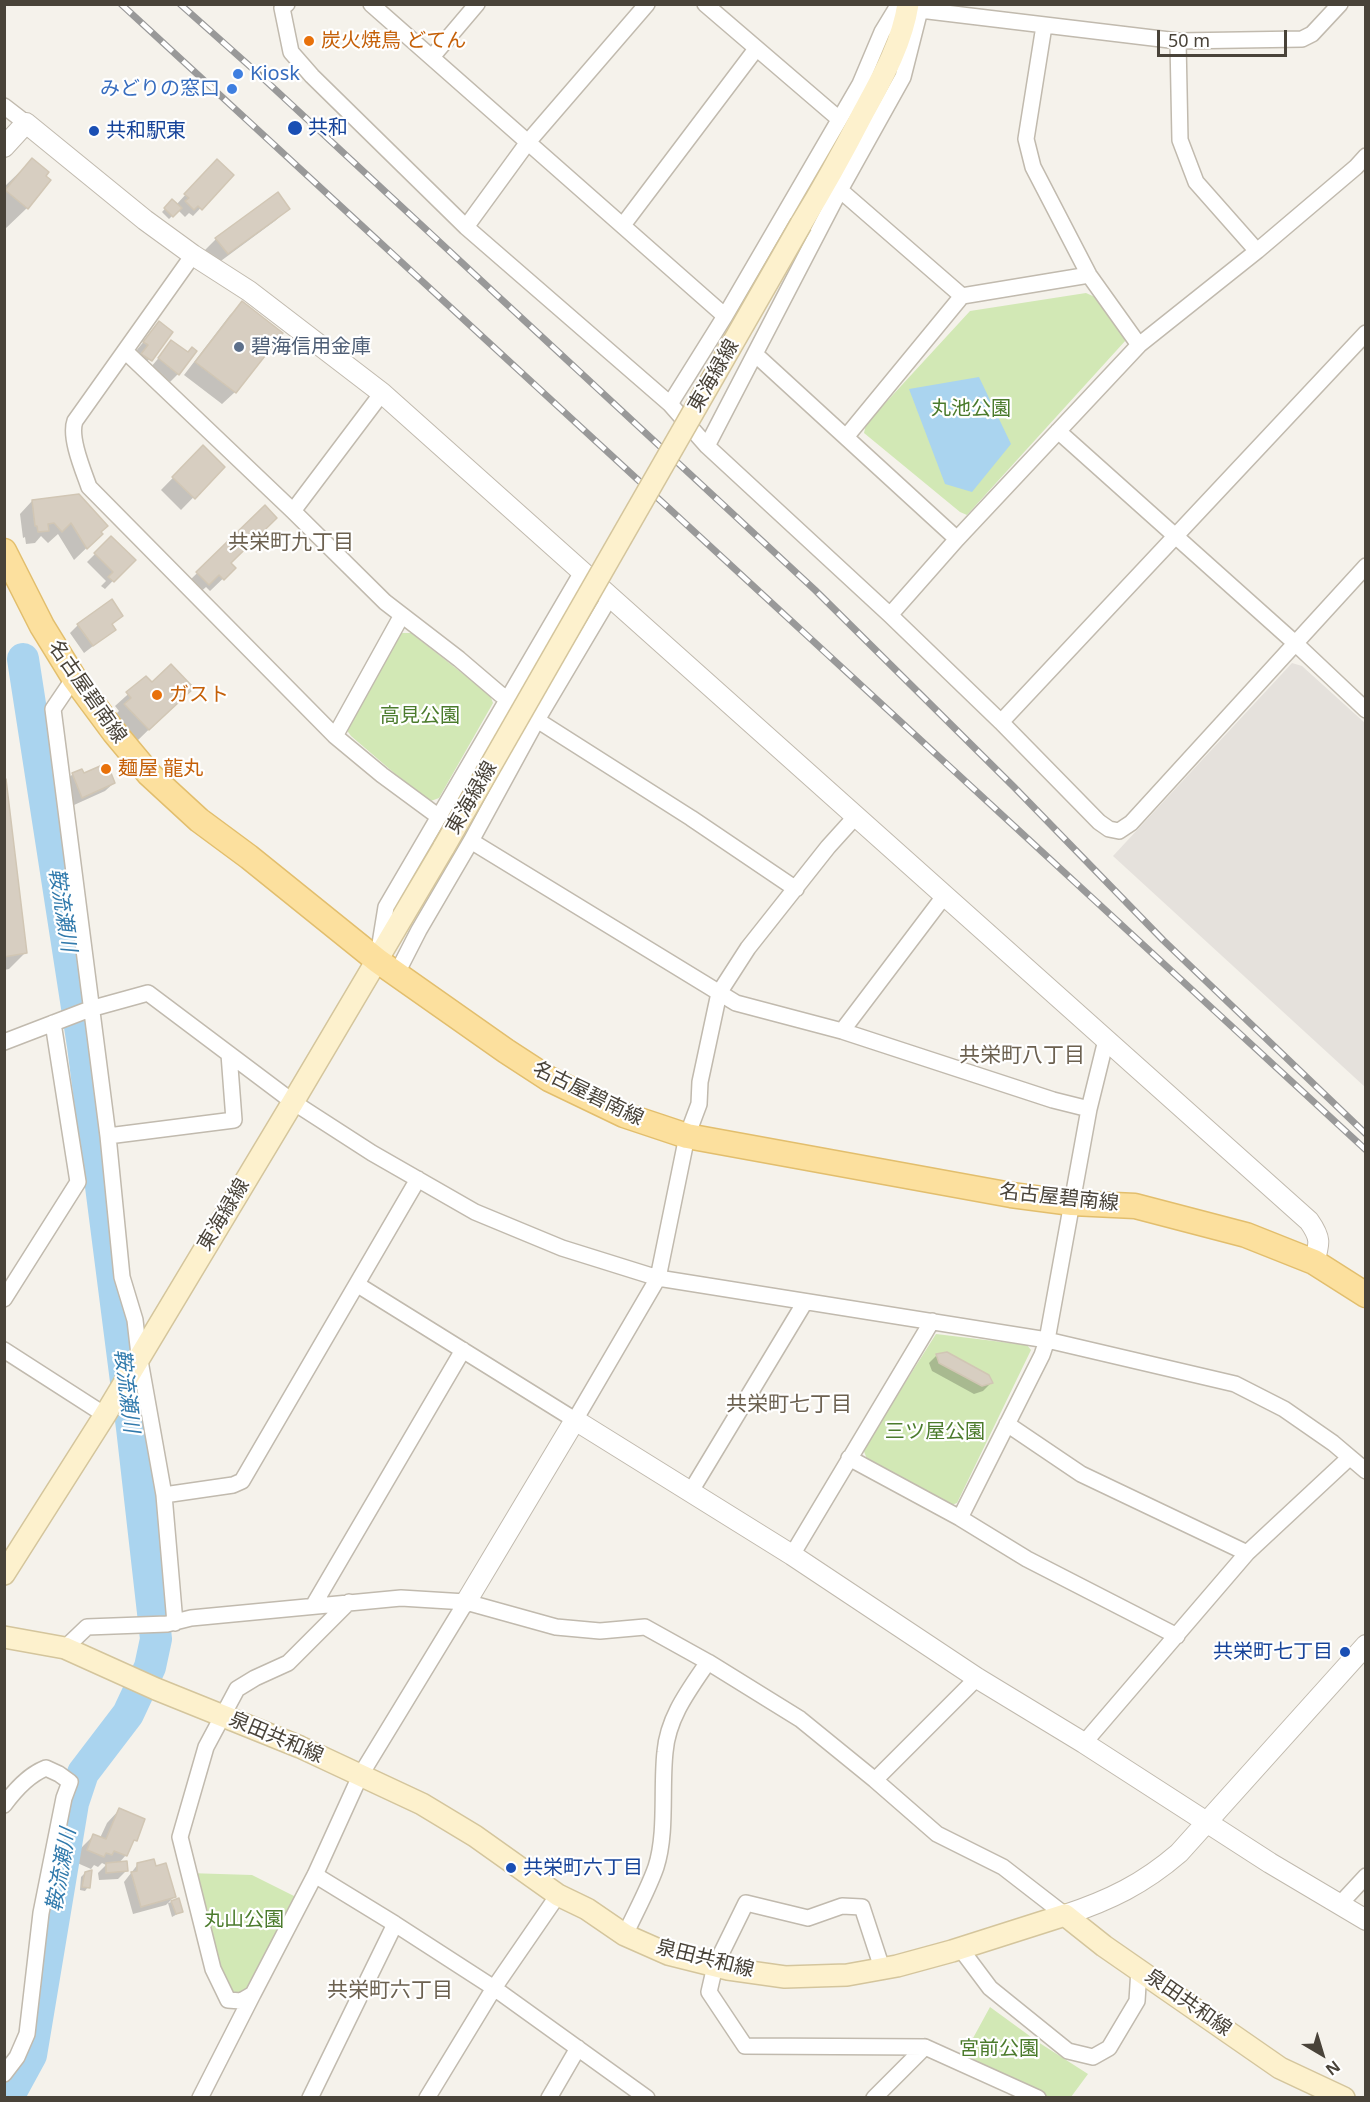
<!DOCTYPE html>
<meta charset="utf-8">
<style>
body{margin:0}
#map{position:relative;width:1370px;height:2102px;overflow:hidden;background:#f5f2eb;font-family:"Noto Sans",sans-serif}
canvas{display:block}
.frame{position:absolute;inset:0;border:6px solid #494339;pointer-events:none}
.north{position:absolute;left:1292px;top:2024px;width:60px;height:60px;-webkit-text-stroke:4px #fff;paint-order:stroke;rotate:142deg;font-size:16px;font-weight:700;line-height:24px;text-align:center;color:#494339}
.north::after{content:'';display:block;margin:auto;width:21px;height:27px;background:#494339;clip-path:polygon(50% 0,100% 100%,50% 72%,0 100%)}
.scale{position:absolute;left:1157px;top:30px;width:130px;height:27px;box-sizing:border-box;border:3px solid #494339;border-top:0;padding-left:8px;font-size:18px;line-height:21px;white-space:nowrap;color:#494339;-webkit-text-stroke:4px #fff;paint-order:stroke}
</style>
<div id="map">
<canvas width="1370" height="2102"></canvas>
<div class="frame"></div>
<div class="north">N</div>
<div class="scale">50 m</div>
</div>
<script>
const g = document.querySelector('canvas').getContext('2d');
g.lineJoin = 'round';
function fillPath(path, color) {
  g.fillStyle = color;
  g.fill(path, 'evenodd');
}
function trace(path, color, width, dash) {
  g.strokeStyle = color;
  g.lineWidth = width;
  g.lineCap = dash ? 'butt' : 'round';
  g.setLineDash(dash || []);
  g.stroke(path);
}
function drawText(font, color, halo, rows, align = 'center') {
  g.font = font + ' "Noto Sans","Noto Sans JP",sans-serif';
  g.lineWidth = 4.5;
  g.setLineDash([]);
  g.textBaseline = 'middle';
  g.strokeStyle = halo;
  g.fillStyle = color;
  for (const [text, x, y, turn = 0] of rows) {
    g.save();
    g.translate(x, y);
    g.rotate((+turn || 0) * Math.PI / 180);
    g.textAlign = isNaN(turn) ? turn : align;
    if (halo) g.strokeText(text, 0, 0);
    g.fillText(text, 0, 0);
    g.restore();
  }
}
fillPath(new Path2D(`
 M1292 663 1302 666 1365 723V1087L1113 856Z`), '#e5e1dc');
fillPath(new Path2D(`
 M1086 293 1095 297 1126 340 967 515 960 512 864 433 866 424 970 311Z
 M400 633H411L490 695 493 703 439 798 428 802 351 736 346 729Z
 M936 1334 1027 1345 1031 1350 957 1503 949 1506 867 1459 863 1449Z
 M188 1873 252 1875 302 1900 253 1994 228 2000Z
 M990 2007 1038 2042 1088 2074 1071 2097H1038L960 2062Z`), '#d2e8b5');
fillPath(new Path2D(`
 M979 377 1011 444 972 492 945 484 909 389Z`), '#aad4ef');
fillPath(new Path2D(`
 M32 160 27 208 4 230V187Z
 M209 169 232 175 193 216 189 213 185 217 178 210 169 219 162 212 172 201 176 205Z
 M288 209 275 221 214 266 204 251 216 239Z
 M243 303 235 392 222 404 184 375 230 315Z
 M159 323 171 332 142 368 134 362 141 354 136 351Z
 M172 342 178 374 170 382 151 367Z
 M203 447 223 467 181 510 161 490Z
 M32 501 99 532 101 534 74 560 58 534 48 543 41 536 35 543 26 544 25 537 23 538 20 514Z
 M264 507 229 563 234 568 210 591 206 587 195 597 184 586Z
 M111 538 133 560 105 589 101 586 106 581 87 562Z
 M121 616 111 625 114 630 84 653 70 633 78 625Z
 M146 678 152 685 179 700 136 742 113 717 119 711 115 706Z
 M73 774 83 775 114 783 105 791 74 805 64 782Z
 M4 781 26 952 9 969 4 970Z
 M937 1355 991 1383 983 1391 974 1394 932 1371 929 1363Z
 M119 1810 135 1840 130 1846 126 1855 118 1864 126 1871 118 1879 99 1880 98 1873 106 1865 102 1863 98 1867 94 1865 91 1869 75 1862 81 1848 93 1836 100 1838 107 1823Z
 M138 1864 174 1897 166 1905 133 1914 124 1882Z
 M85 1873 88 1887 85 1891 80 1890 81 1877Z
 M178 1900 181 1912 172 1917 168 1903Z`), '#0003');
trace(new Path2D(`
 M4 2095 13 2088 31 2055 73 1803 83 1773 128 1714 150 1667 156 1639 132 1428 83 1046 23 659`), '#aad4ef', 32);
const building = new Path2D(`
 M32 158 49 172 46 176 51 180 28 209 5 190Z
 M217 159 234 175 202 210 198 206 194 210 185 201 189 198 184 194Z
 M278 192 290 209 228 254 215 238Z
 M172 199 182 208 173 217 164 208Z
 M242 301 283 333 236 393 195 362Z
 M159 321 173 332 152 361 141 354 148 345 143 342Z
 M171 340 188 352 192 347 197 351 179 375 158 358Z
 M203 445 225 467 195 499 172 477Z
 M79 494 108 526 101 532 103 534 87 549 71 523 62 532 54 523 48 524 49 531 38 532 37 526H35L32 500Z
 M265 505 277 518 231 563 236 568 224 580 219 575 209 585 196 572Z
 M111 536 136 560 114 582 108 577 113 572 94 553Z
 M112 599 123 616 112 624 116 630 93 646 77 624Z
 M171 664 194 688 149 730 124 704 131 698 126 692 146 676 152 682Z
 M107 763 115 783 82 798 72 773 82 769 84 773Z
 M4 779H6L27 953 4 957Z
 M947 1352 989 1375 993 1383 982 1386 939 1363 936 1354Z
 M119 1808 145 1819 137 1841 134 1840 127 1856 114 1851 112 1855 106 1853 104 1857 87 1850 93 1834 106 1839Z
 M154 1859 156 1866 166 1863 176 1897 141 1907 131 1872 137 1871V1863Z
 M127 1861 128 1871 106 1873V1863Z
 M92 1870 90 1888 82 1887 85 1872Z
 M179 1898 183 1912 176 1914 171 1901Z`);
fillPath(building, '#d7cec1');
trace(building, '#d1c6b4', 1.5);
const minor = new Path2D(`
 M287 4 282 8 291 52 312 76 466 227 670 404 707 446 890 615 1001 722 1099 822 1109 829 1119 831 1131 823 1366 566
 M371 4 725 316
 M705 4 839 119
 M920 10 1178 41 1302 39 1312 34 1340 4
 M1044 26 1026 139 1033 167 1089 275 1139 345
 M1178 41 1180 140 1196 182 1257 251
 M432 57 477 4
 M4 106 26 123
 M840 190 962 296
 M623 225 756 49
 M466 227 528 142 647 4
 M193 255 75 421C69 437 83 470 89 487L335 736 382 775 439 817
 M125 351 293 511 385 602 459 659 500 694 537 720 691 818 796 889
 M755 354 957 539
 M670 404 725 316 860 84 882 32 899 4
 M1058 431 1295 643 1366 710
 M846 437 962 296 1089 275
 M707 446 840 190 903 77 920 10 917 4
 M293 511 382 393
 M890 615 957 539 1139 345 1257 251 1356 167 1366 156
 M74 678 53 709 108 1136 122 1277 135 1320 139 1355 164 1495 175 1623
 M1001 722 1366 333
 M335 736 402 615
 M471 841 736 1003 842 1031 1053 1100 1089 1109
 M379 950 386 907 582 572
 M397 973 419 930 471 841 537 720 610 597
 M842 1031 945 895
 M4 1042 90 1009 148 993 293 1102 372 1153 475 1212 562 1248 658 1278 1047 1340 1235 1384 1284 1409 1333 1443 1366 1471
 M108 1136 234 1120 229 1054
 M358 1285 575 1420 658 1278 687 1136 699 1104 700 1082 719 993 748 948 828 847 856 816
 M4 1299 78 1182 53 1023
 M4 1350 105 1415
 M1007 1424 1081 1474 1247 1553
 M849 1458 960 1518 1027 1559 1177 1636
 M691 1491 805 1302
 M164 1495 233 1485 242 1481 418 1179
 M960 1518 1042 1355 1047 1340 1089 1109 1106 1040
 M792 1555 932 1321
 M466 1602 556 1627 600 1631 645 1627 708 1662 800 1719 875 1780 937 1834 1003 1867 1065 1915
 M313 1606 463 1350
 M65 1648 87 1627 167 1624 191 1618 401 1598 466 1602 360 1776 315 1875 253 1994 241 2001 228 2000 213 1969 180 1837 206 1747 237 1689 255 1678 288 1663 349 1602
 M1084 1743 1247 1553 1349 1458
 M875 1780 977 1678
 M4 1805C15 1790 28 1775 46 1768L59 1774 70 1782 64 1798 41 1913 27 2034 17 2057 4 2074
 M315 1875 395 1924 494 1988 647 2098
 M1340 1904 1366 1876
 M625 1935C635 1913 648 1890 656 1867 667 1833 661 1788 665 1752 668 1717 689 1690 708 1662
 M960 1948 990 1988 1068 2051 1093 2057 1109 2048 1137 2001 1139 1969
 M882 1968 862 1907 842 1906 808 1918 746 1903 715 1966 709 1992 745 2046 925 2047
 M200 2098 253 1994
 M310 2098 395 1924
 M427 2098 494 1988 558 1895
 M549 2098 578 2048
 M874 2098 925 2047 1038 2098`);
const tertiary = new Path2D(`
 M4 147 26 123 145 220 193 255 249 291 382 393 1309 1221C1321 1238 1320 1243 1314 1262
 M466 1602 575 1420 792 1555 977 1678 1084 1743 1270 1863 1366 1920
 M1065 1915C1110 1900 1143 1884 1179 1853L1366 1645`);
const secondary = new Path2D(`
 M801 224C823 188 843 152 862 115 881 80 902 44 908 4
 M4 1574 105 1415 293 1102 444 847
 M4 1637 65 1648 156 1689 300 1747 422 1804 475 1836 558 1895 587 1909 625 1935 668 1954 728 1969 785 1977 847 1975 897 1966 952 1951 1065 1915 1104 1946 1280 2068 1344 2098`);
const primary = new Path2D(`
 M4 551 42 626 74 678 114 732 149 774 199 820 249 857 378 961 506 1051 549 1079 624 1115 687 1136 1011 1195 1072 1203 1135 1206 1246 1235 1314 1262 1366 1295`);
trace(minor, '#c1baae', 18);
trace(tertiary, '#c1baae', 22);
trace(secondary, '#d4c59c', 24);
trace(primary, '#e2be6d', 27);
trace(minor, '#fff', 15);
trace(tertiary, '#fff', 20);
trace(secondary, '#fdf1cd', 21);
trace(primary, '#fce09e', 24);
const rail = new Path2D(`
 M121 4 1366 1150
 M180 4 253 69 815 590 1014 787 1163 940 1366 1134`);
trace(rail, '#999', 7);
trace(rail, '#fff', 4.5, [14]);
const secondaryBridge = new Path2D(`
 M444 847 801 224`);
trace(secondaryBridge, '#d4c59c', 24, []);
trace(secondaryBridge, '#fdf1cd', 21);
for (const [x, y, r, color] of [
 [309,41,6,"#e8710a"],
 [238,74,6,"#3f7fe0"],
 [232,89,6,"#3f7fe0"],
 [295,128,8,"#1a4fb4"],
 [94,131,6,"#1a4fb4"],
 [239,347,6,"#5c6f8a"],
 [157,695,6,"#e8710a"],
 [106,769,6,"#e8710a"],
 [1345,1652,6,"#1a4fb4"],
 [511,1868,6,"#1a4fb4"]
]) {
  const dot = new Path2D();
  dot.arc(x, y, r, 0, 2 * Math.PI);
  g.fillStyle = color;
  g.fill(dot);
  trace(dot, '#fff', 2);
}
drawText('20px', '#c56008', '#fff', [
 ["炭火焼鳥 どてん",321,41],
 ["ガスト",169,695],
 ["麺屋 龍丸",118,769]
], 'left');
drawText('20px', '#366cbe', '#fff', [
 ["Kiosk",250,74],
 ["みどりの窓口",220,89,"right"]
], 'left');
drawText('20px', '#164399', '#fff', [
 ["共和",308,128],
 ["共和駅東",106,131],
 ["共栄町七丁目",1333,1652,"right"],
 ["共栄町六丁目",523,1868]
], 'left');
drawText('20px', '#4e5e75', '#fff', [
 ["碧海信用金庫",251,347]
], 'left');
drawText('20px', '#494339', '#fff', [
 ["東海緑線",714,376,-60],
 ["名古屋碧南線",87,692,55],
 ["東海緑線",472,798,-60],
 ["名古屋碧南線",588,1094,26],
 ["名古屋碧南線",1059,1198,6],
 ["東海緑線",224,1215,-59],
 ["泉田共和線",276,1738,23],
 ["泉田共和線",705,1959,14],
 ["泉田共和線",1188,2003,35]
]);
drawText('20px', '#4b7b2c', '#fff', [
 ["丸池公園",971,409],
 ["高見公園",420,716],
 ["三ツ屋公園",935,1432],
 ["丸山公園",244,1920],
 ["宮前公園",999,2049]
]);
drawText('21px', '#6c6150', '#fff', [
 ["共栄町九丁目",291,543],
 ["共栄町八丁目",1022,1056],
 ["共栄町七丁目",789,1405],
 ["共栄町六丁目",390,1991]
]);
drawText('italic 21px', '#317aac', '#fff', [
 ["鞍流瀬川",62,910,81],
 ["鞍流瀬川",126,1391,83],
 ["鞍流瀬川",62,1870,-80]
]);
</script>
